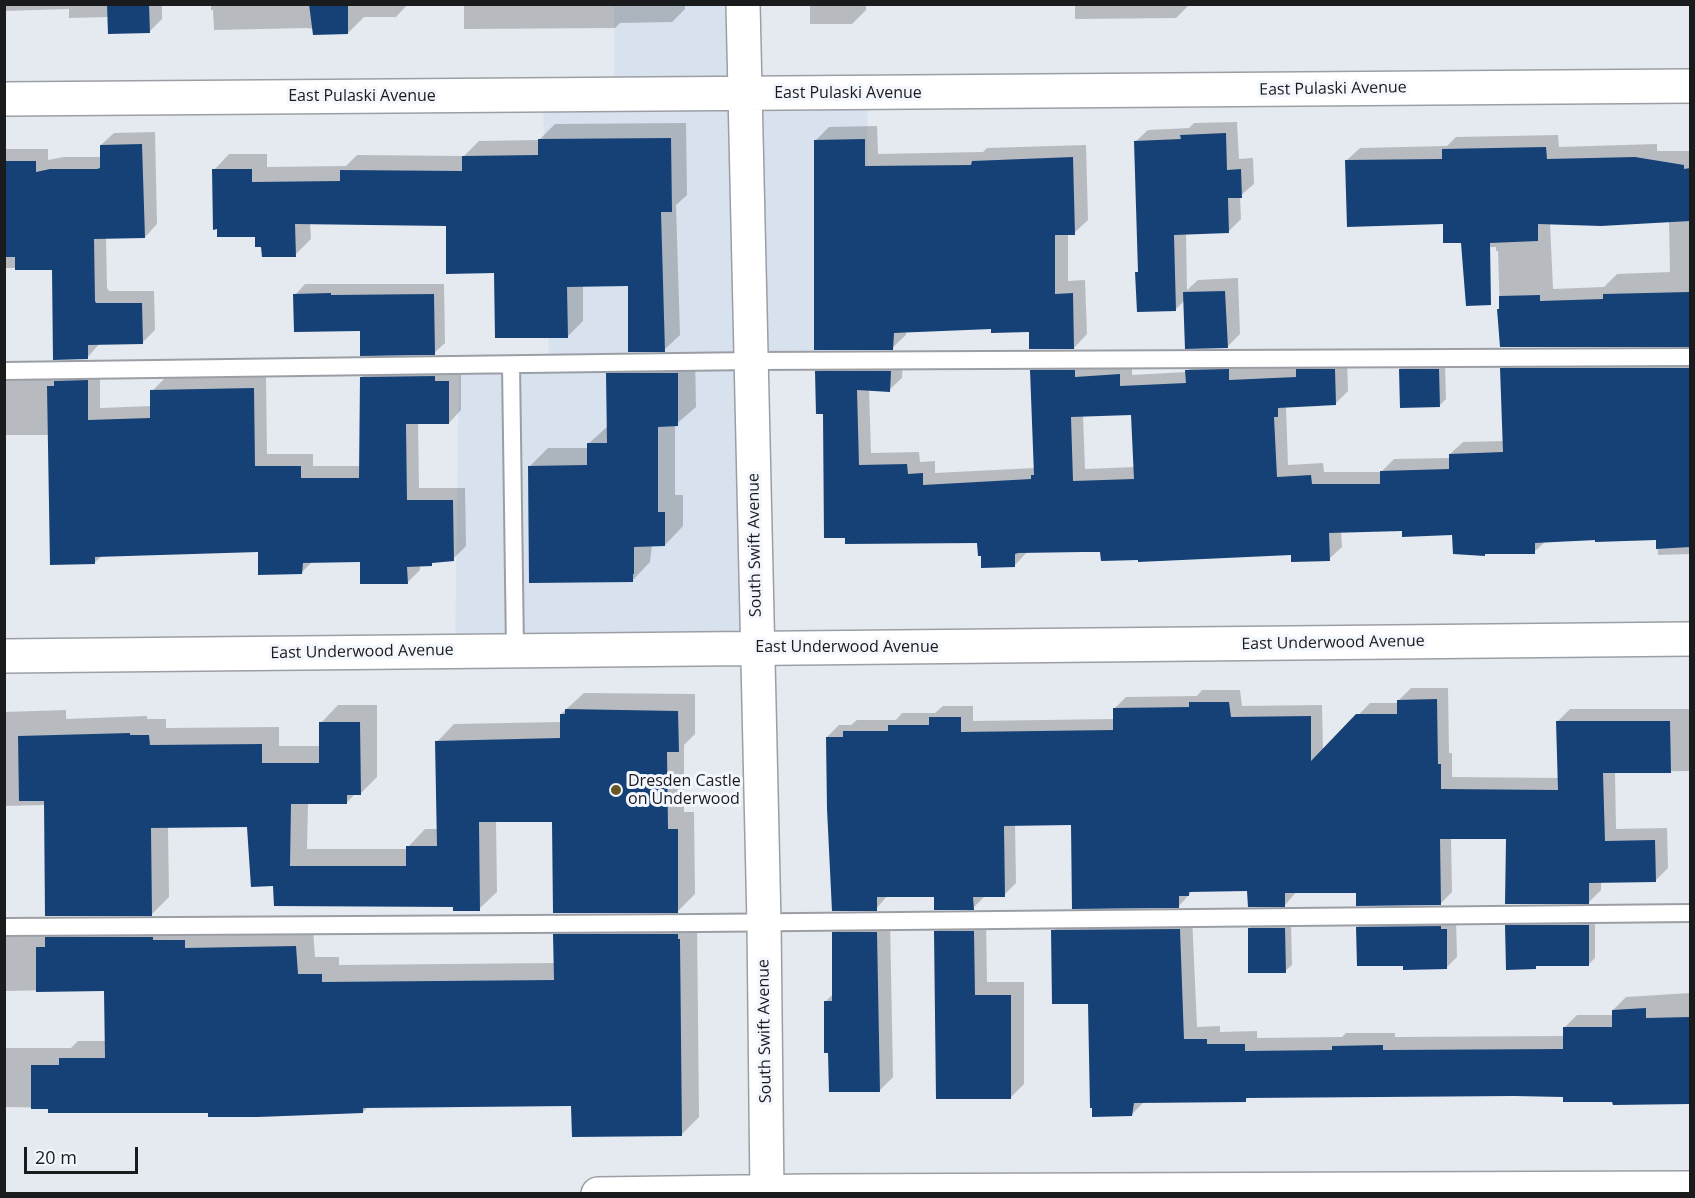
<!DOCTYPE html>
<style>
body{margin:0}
#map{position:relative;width:1695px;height:1198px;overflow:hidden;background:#e5eaf0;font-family:"Open Sans",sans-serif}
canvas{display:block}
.frame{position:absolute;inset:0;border:6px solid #191b1d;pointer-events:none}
.scale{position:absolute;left:24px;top:1147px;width:114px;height:27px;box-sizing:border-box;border:3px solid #191b1d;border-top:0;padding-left:8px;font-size:18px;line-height:21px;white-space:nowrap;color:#191b1d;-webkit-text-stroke:4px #f3f7fd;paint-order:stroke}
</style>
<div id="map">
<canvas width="1695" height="1198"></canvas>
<div class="frame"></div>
<div class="scale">20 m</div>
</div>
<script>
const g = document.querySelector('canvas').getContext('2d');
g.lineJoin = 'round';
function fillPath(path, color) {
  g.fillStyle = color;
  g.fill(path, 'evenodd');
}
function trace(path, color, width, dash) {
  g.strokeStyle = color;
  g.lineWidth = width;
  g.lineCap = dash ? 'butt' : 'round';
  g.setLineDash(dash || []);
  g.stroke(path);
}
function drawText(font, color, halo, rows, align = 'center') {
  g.font = font + ' "Open Sans",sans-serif';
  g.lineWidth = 6;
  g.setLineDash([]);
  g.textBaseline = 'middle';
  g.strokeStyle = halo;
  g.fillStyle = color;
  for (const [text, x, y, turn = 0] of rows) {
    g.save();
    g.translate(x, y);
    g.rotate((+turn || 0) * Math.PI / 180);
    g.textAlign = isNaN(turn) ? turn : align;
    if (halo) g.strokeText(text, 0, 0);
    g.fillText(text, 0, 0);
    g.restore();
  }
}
fillPath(new Path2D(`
 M614 5H743L744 94 867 93 869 361H753L756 647 455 652 459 365 549 363 543 95 614 94Z`), '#d8e1ee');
fillPath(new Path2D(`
 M4 4H162V19L149 32 109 17 69 18V9L4 11Z
 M211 4H408L396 17H364L348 33 307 28 214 30 213 10H211Z
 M464 4H685V9L672 22 620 23 615 28 464 29Z
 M810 4H885L883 6H866V10L852 24H810Z
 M1075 4H1190L1176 18 1075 19Z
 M1237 122 1239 159 1253 158 1254 184 1240 196 1241 219 1229 231 1186 233 1187 290 1198 280 1238 278 1240 334 1227 347 1185 300 1176 309 1137 273 1139 270 1135 142 1148 130 1189 128 1194 123Z
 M686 123 687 195 676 205 680 335 664 350 629 285H583V321L567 337 495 272 447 224 310 223 311 239 295 255 262 245 214 170 229 154H267V167L346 166 357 155 464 156 479 141 539 140 555 124Z
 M877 126 878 154 983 152 987 148 1086 145 1088 220 1074 233H1068V281L1085 280 1087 334 1074 348 1030 330 993 327 906 331V335L892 348 816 140 829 127Z
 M155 132 157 224 145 237H106L107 288 109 291H154L155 330 142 343H100L87 358 54 268H4V149H48V160L64 157H101V145L114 133Z
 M1558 135 1559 147 1657 144V151H1690V345L1501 346 1498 251H1496V247L1463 248V241L1444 222 1347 160 1360 148 1447 146 1456 137ZM1669 221 1670 272 1617 274 1604 287 1553 289 1550 223Z
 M305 284H444L445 343 434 353 362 329 295 295Z
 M4 294 5 375 100 368V408L152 406V391L165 378 266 376 267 454H313V466H361L362 377 374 365 461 369V410L449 423H418L419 488H465L466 546 453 559 420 565V570L407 583 361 560 313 561 302 572 259 550 102 556 94 563 48 435H4Z
 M695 355 696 407 675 425V495H683V526L665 545H652L650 562 632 581 530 466 548 448H588V444L608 426V374L626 356Z
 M1514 356H1690V554L1658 555 1657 539 1546 541 1534 552 1453 533 1403 529 1341 531 1342 547 1329 559 1292 553 1102 550 1027 552 1015 565 979 542 847 543 816 372 829 359H903L902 378 889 390 869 389 871 453 919 452 920 462 935 461V473L1035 468 1032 371 1044 358 1132 363V375L1187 372 1199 358H1241V368L1302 365 1347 357 1348 391 1336 403 1286 406 1288 465 1323 463 1324 472H1381L1394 459 1450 458V454L1463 442 1504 441 1502 369ZM1133 414 1135 467 1085 469 1083 415Z
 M1406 363H1445L1446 399 1440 405 1400 369Z
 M1411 688H1448L1449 753H1452V777L1559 778 1558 721 1570 709H1690V771L1615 772 1616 829 1667 828 1668 868 1656 880 1601 881V890L1589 902 1507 837H1451L1452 892 1440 904 1357 891H1297L1285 905 1249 890 1192 891 1179 906 1072 823 1015 824 1016 883 1004 895 985 896 973 908 935 895H888L876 909 827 737 839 725H851L857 720H896L902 713H935L943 706H973V721L1114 719V709L1126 697 1197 696 1202 690H1240L1242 706 1322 705 1323 752 1370 703H1399V700Z
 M584 693 695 694V734L684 745V812H694L695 894 678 911 553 821H496L497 892 479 909 274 885 248 826H168L169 897 152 914 45 805 4 806V712L66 710V719L147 716V719H166V728L279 727V746H321V723L338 705H377V777L360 794H355L346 803H308L307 849H408V847L425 829H438L437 742 454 724 561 722V714Z
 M1192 916 1197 1027 1220 1026V1032L1257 1031V1038L1342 1037 1346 1033H1395V1037L1564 1036V1028L1577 1015H1613V1010L1626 997 1690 993V1104H1614V1101L1564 1095 1249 1097 1245 1100 1144 1102 1131 1115 1089 1002 1053 931 1066 918Z
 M572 918 697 922 699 1117 681 1135 573 1105 368 1107 363 1112 4 1107V930L313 929 315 957H339V965L555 963V935ZM105 989 106 1041H78L71 1048H5V991Z
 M986 918 987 982H1024V1084L1011 1097 936 932 949 919Z
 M1368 918 1456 920 1457 957 1447 967 1405 965 1358 927Z
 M890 919 893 1077 880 1090 825 1002 834 993 833 933 846 920Z
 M1595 919V958L1589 964H1538L1535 967 1506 927 1512 921Z
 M1256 922H1291L1292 965 1285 971 1249 929Z`), '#0003');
fillPath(new Path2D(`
 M107 4H149L150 33 108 34Z
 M309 4H348V34L313 35Z
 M1226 133 1227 170 1241 169 1242 198H1228L1229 233 1174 235 1176 311 1137 312 1135 272H1138L1134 141 1181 139 1180 135Z
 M671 138 672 212H661L665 352H628V286L567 287 568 338H495L494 273 446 274V226L295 224 296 257H262L261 247H255V237H217V229L213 230 212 169H252V182L340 181V170L462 171V156L538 155V139Z
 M865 139V166L971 165 972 161 1073 157 1075 235H1055V294L1073 293 1074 349H1029V332L991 333V329L894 333 893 350H814V140Z
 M142 144 145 238 94 239 95 301 96 303H142L143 344 88 345V359L53 360 52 270H15V257H5V161H36V172L50 169H97L100 168V145Z
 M1546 147 1547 159 1635 157 1684 165V169L1690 168V221L1601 226 1538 224V241L1490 243 1491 305 1466 306 1461 243H1443V224L1347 227 1345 160 1442 159V149Z
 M1225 291 1228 348 1185 349 1183 292Z
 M1690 292V347H1500L1497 309H1499V296L1540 295V301L1603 299V294Z
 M331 293V295L434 294 435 355 360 356V331L294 332 293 294Z
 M1690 368V547L1656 549V540L1595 542V540L1535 543V554H1485V556L1453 554 1452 535 1402 537V531L1329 533 1330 561 1291 562V555L1138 562V560L1101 561 1100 552H1083L1018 553 1015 554V567L981 568V556H978L977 543 845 544V538H824L823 414H816L815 371H891L890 392 857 390 859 465 907 464 908 474 923 473V485L1031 479V475H1034L1030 370H1075V377L1120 374V386L1186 383 1185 370 1229 369V380L1296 377V369H1335L1336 405 1278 408V417H1274L1277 477 1311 475 1312 484H1380V471L1449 469V454L1503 452 1500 368ZM1131 415 1134 479 1073 481 1071 417Z
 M1399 369H1439L1440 407 1400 408Z
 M606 373H678V426L658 427V512H665V546L634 547V574H633V582L529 583 528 466 587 465V443H607Z
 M435 376V381H449V424H406L407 500H453L454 561 432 563V566L407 567 408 584H360V562L303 563 302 574 258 575V552L95 557V564L50 565 47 386H54V381L88 380V420L150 418V390L254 388 255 466H301V478H359L360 377Z
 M1437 699 1438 764H1441V789L1558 790 1556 721H1670L1671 773H1603L1605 841 1655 840 1656 882 1589 883V904H1505L1506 839H1440L1441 905 1356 906V893H1285V907H1248L1247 891 1189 892V896H1179V908L1072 909 1071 825 1004 826 1005 897H973L974 910H934V897H877V911H832L827 809 826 737H843V731H888V725H929V717H961V732L1113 730V708L1189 707V702H1229L1231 717 1311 716V761L1356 714H1397V700Z
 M565 709 678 711 679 752H667L668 829H678V913H553L552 822H479L480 911H453V907L274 906 273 886 251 887 247 827 151 828 152 916H45L44 801H19L18 736 130 733V735H149L150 745 262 744V763H319V722H360L361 795H347V804H291L290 866H406V846H437L435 741 560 738V714H565Z
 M1505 925H1589V966H1536V969L1506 970Z
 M1441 926V929H1447V969L1403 970V966H1357L1356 927Z
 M1248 928H1285L1286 973H1248Z
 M1180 929 1184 1039H1207V1044H1245V1051L1332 1050V1046L1383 1045V1050L1563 1049V1027H1612V1010L1646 1008V1018L1690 1017V1104L1613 1105 1612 1102H1563V1097L1514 1096 1246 1098V1102L1134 1103 1132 1116 1092 1117V1108H1090L1088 1004H1052L1051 930Z
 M934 931H974L975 995H1011V1099H936Z
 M832 932H877L880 1092H829L828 1053H824V1001H832Z
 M553 934H678V939H680L682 1136 572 1137 571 1106 363 1108V1113L258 1117H208V1113H48V1109H31V1065H59V1058H105L104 991 36 992V947H45V937H153V940H185V948L296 946 298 974H322V982L554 980Z`), '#164176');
const service = new Path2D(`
 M511 365 515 650
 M4 371 752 361 1690 357
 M4 927 701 923 1690 913`);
const minor = new Path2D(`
 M743 4 764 923 767 1194
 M4 99 1690 86
 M4 656 1690 639
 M598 1194 811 1191 1690 1188`);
trace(service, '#9b9fa5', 20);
trace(minor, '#9b9fa5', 36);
trace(service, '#fff', 16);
trace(minor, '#fff', 33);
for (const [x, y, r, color] of [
 [616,790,6,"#685624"]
]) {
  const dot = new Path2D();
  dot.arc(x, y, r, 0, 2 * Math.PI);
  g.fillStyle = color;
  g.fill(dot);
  trace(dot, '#f3f7fd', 2);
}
drawText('16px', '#191b1d', '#f3f7fd', [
 ["East Pulaski Avenue",1333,89,-1],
 ["East Pulaski Avenue",848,93],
 ["East Pulaski Avenue",362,96],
 ["South Swift Avenue",755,545,-91],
 ["East Underwood Avenue",1333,643,-1],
 ["East Underwood Avenue",847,647],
 ["East Underwood Avenue",362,652,-1],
 ["South Swift Avenue",765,1031,-91]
]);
drawText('16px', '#191b1d', '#f3f7fd', [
 ["Dresden Castle",628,781],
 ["on Underwood",628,799]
], 'left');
</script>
